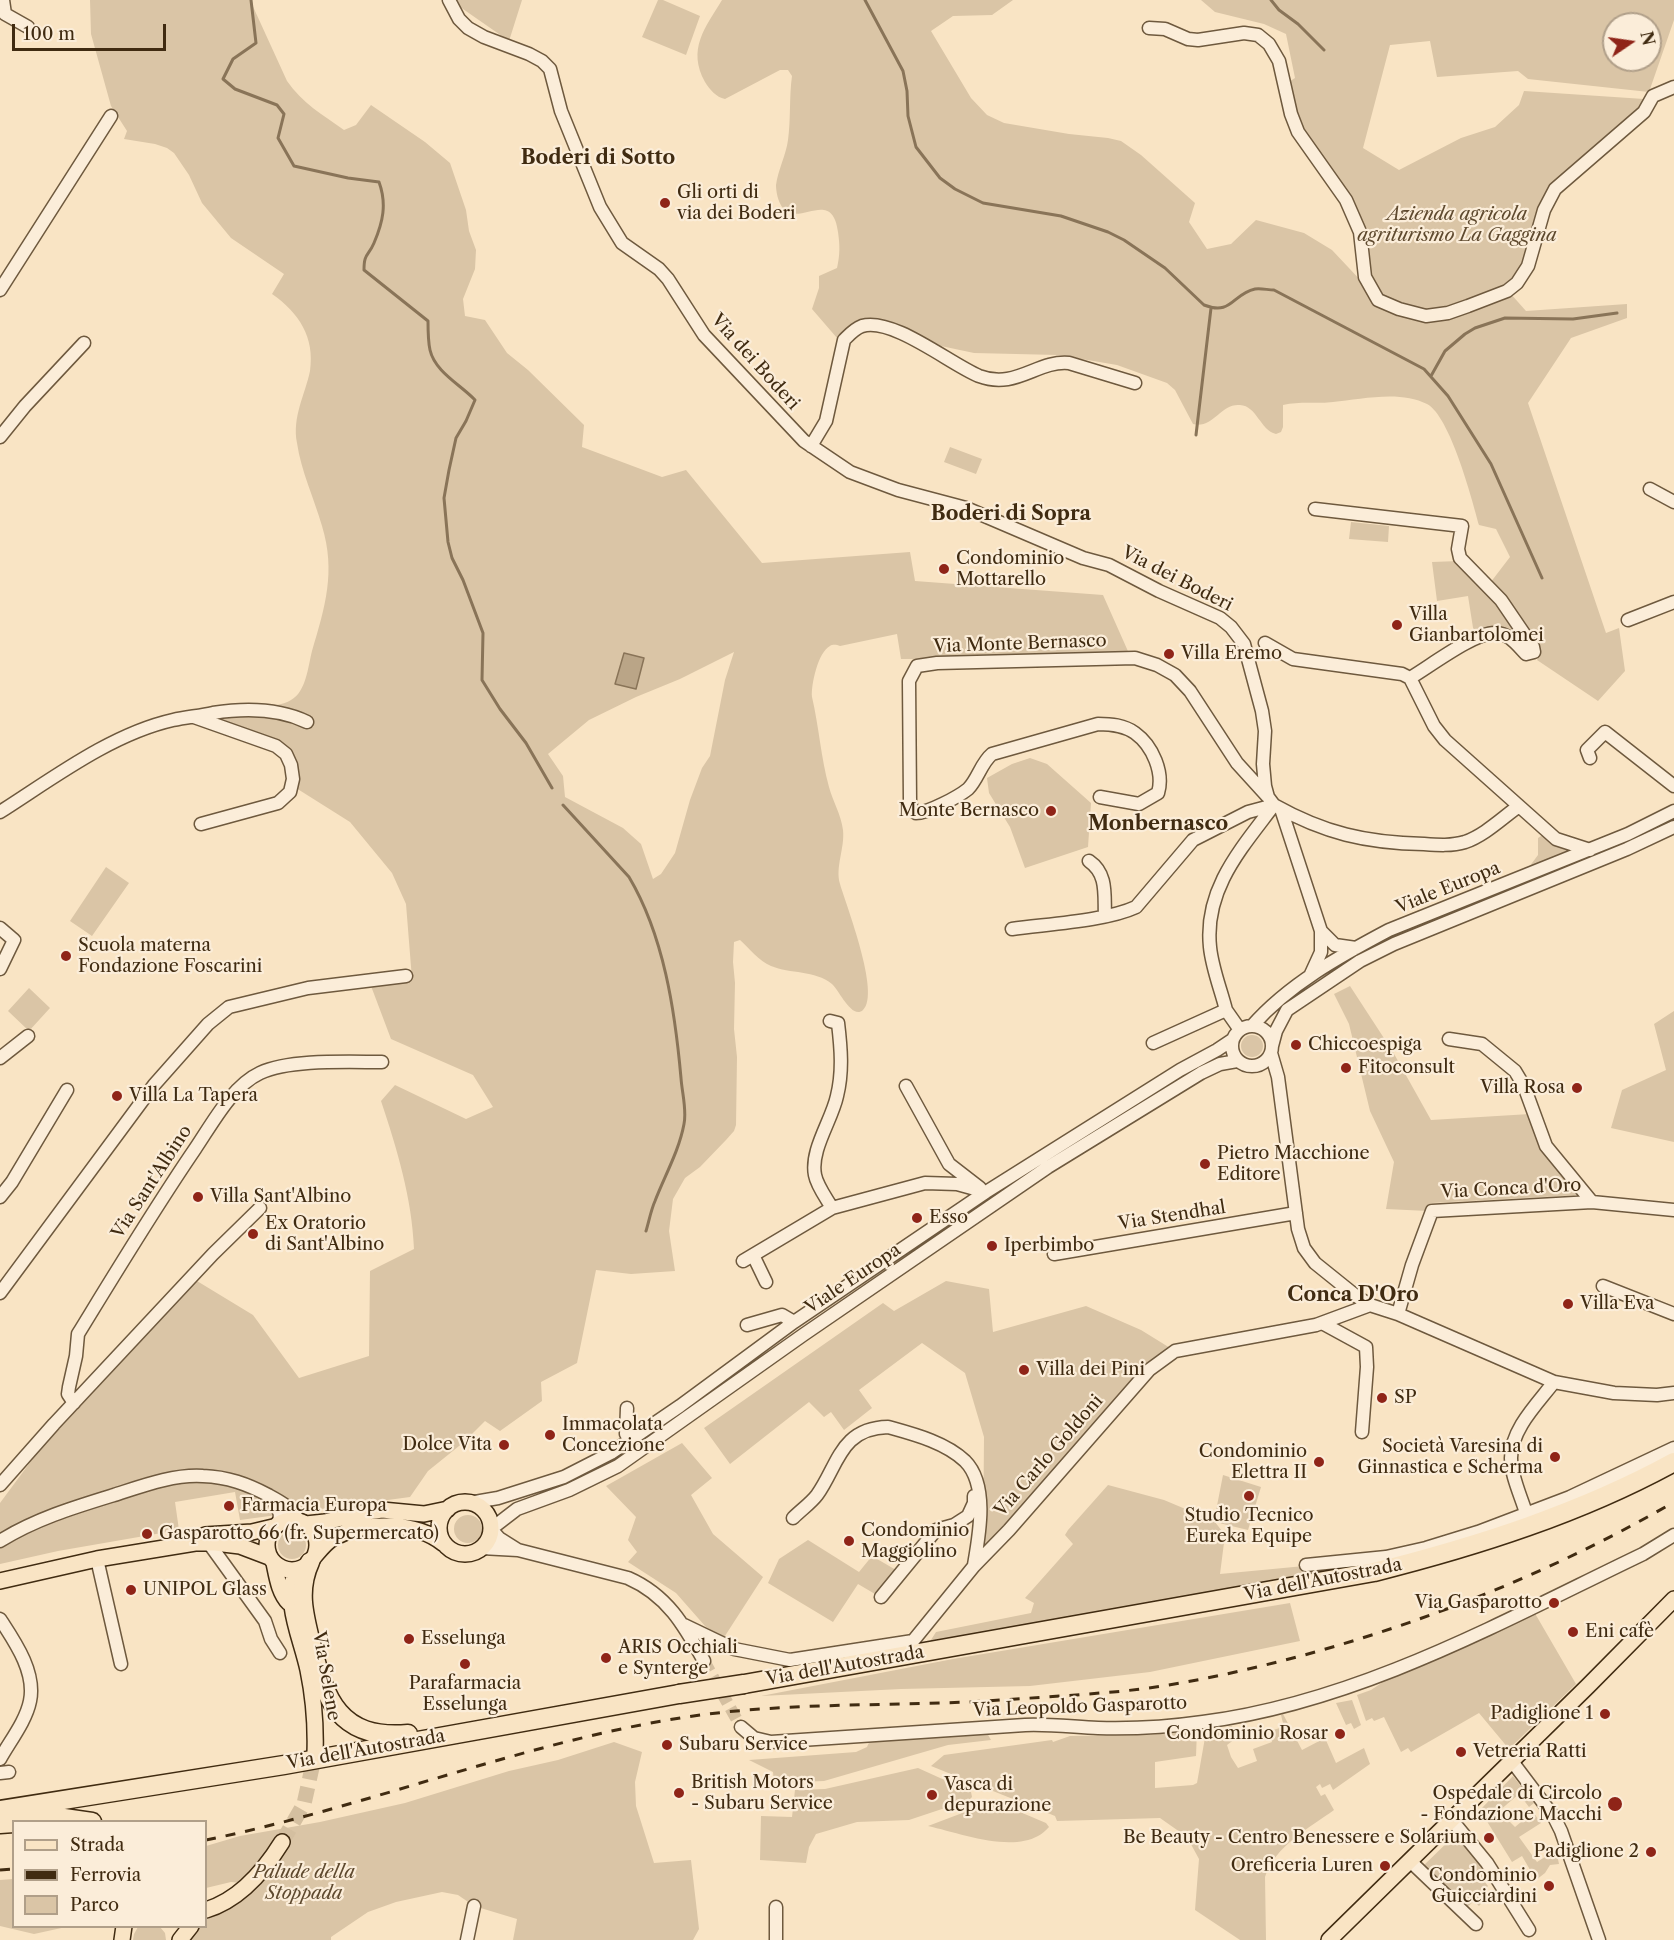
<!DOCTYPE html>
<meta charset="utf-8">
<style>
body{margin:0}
#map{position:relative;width:1674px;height:1940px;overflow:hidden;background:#f9e4c4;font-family:"Libre Caslon Text",serif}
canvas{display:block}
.legend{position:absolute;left:12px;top:1820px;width:195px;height:108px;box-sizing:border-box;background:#fbedd9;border:2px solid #b09f89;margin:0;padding:8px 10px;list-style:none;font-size:18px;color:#402b11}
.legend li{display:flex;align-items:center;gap:12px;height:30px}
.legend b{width:30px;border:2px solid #b09f89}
.north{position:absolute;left:1602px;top:12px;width:60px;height:60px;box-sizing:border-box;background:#fbedd9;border:2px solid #b09f89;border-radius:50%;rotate:77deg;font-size:16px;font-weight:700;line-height:24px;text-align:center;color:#402b11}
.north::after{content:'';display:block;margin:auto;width:21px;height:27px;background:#8f2418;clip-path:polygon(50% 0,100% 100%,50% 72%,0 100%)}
.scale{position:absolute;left:12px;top:24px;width:154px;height:27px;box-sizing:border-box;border:3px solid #402b11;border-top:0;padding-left:8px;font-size:18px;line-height:21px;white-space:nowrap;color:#402b11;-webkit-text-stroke:4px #fbedd9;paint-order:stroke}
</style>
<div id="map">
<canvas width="1674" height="1940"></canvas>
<ul class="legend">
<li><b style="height:8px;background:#f9e4c4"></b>Strada</li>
<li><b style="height:8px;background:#402b11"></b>Ferrovia</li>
<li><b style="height:16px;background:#dac5a6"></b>Parco</li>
</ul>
<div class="north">N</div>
<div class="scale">100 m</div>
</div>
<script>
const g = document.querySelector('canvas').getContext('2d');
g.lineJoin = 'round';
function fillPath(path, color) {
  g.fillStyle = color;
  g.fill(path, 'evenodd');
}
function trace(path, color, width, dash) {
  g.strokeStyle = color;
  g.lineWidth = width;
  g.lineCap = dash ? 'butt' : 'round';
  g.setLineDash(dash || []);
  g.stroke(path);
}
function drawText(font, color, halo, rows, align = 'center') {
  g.font = font + ' "Libre Caslon Text",serif';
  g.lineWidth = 4.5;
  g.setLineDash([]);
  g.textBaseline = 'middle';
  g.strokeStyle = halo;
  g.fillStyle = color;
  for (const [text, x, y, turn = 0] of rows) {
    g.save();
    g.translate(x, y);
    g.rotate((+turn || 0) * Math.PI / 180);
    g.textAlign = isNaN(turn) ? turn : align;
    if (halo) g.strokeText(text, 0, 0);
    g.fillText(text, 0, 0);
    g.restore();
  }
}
fillPath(new Path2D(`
 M90 0H250L287 81C302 103 323 115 344 130L356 125 371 105 425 142 450 163 466 210 469 231 476 250 475 269 463 299 465 316 485 320 507 353 528 370 584 425 582 447 662 477 686 470 762 563 910 552 915 581 1103 595 1131 658 901 659 897 634 840 646C837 645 833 644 830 646 818 652 811 685 812 697 819 727 821 758 829 787 833 802 841 814 843 830 845 848 835 867 840 884 846 905 881 994 863 1010 852 1020 839 990 832 984 815 970 790 974 771 966 759 961 749 948 740 940L734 942 733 962 735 983 734 1029 737 1057 736 1125 734 1131 726 1140 700 1167 685 1178 673 1199 669 1231 675 1271 631 1274 596 1270 577 1363 541 1382 542 1401 500 1431 485 1421 464 1442 428 1471 410 1497 240 1520 235 1492 175 1502 179 1530 58 1551 0 1564V1503L37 1453 197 1281 253 1315 299 1378 369 1356 370 1271 414 1249C412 1198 397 1149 381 1101L395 1085 466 1119 493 1107 473 1075 391 1039 371 986 412 979 406 904 392 873 350 822 296 788V763L219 721V717C234 714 249 710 264 707 273 705 283 705 291 700 306 692 308 667 312 651 325 607 336 572 322 526 314 498 301 471 297 443 292 417 305 395 310 371 315 337 299 313 272 294L284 274 231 238 202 203 189 175 174 153 167 148 155 144 124 139 127 131 111 106 91 34ZM734 652 725 680 710 756 702 768 690 800 675 853 661 874 653 879 641 844 623 828 565 797 563 776 548 754 589 720 636 697 680 679Z
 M450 0H522L509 41Z
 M658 0H663L700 16 686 55 642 37Z
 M722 0H1013L992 15 953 16 931 31 971 98 987 115 1004 123 1069 134 1108 138 1121 141 1141 155 1195 203 1189 222 1207 249 1231 244 1256 220 1304 233 1332 250 1364 284 1368 276 1363 230 1299 128 1287 83 1295 78 1286 34 1264 24 1215 12 1201 0H1674V20L1649 92 1528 79 1518 71 1437 77 1430 41 1390 45 1363 148 1399 170 1461 138 1495 127 1519 105 1524 91 1644 99 1646 105 1553 189 1526 265 1510 293 1526 311 1627 304V318L1571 338 1528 403 1606 633 1619 628 1625 671 1598 701 1537 660 1540 654 1527 650 1512 635 1474 634 1468 596 1437 601 1432 562 1459 561 1487 587 1510 557 1496 529 1479 525C1472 499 1450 416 1427 404 1401 390 1361 399 1333 402 1316 404 1300 401 1283 405V427L1281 432 1276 434C1260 430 1257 406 1240 405 1221 403 1213 429 1193 424L1175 390 1167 383 1117 365 1058 355 974 353 941 346 905 327 891 322 871 321 840 339 837 338 812 309 819 288V276L837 268C840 255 840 246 838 232 832 186 798 229 782 207 778 201 776 192 776 185 778 170 786 155 788 140 791 119 789 97 792 76L788 70H780L725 99C716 97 710 90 705 82 687 49 705 28 722 0ZM1614 24H1650V60H1614Z
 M950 447 982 459 976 474 944 462Z
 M1351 522 1389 526 1388 542 1349 539Z
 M1030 758 1047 764 1091 803 1088 847 1025 868 1010 827 989 793 987 778 1012 764Z
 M1544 834 1569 848V852L1529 867 1538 855V838Z
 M106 867 129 883 92 936 70 921Z
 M1350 986 1393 1052 1431 1120 1530 1114 1579 1195 1431 1203 1428 1211 1386 1209 1394 1162 1370 1111 1349 1024 1334 994Z
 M29 988 50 1008 29 1031 8 1011Z
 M1674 1011V1142L1611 1128 1622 1090 1666 1070 1654 1024Z
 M1241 1046a11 11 0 1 1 22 0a11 11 0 1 1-22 0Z
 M946 1281 989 1289 993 1332 1086 1306 1141 1330 1175 1351 983 1556 984 1437 965 1373 922 1343 859 1390 872 1408 844 1430 831 1412 824 1417 809 1402 730 1464 704 1428 883 1303 894 1311Z
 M682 1443 712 1478 691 1495 713 1534 763 1577 723 1639 705 1626 676 1593 628 1562 637 1552 628 1540 636 1517 606 1486Z
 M1223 1475 1261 1487 1248 1530 1215 1522 1225 1535 1220 1574 1357 1561 1358 1568 929 1643 936 1632 1031 1613 1034 1603 1025 1598 1073 1544 1065 1535 1068 1530 1108 1485 1164 1500 1214 1521Z
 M454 1529a14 14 0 1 1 28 0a14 14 0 1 1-28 0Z
 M278 1545a14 14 0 1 1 28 0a14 14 0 1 1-28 0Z
 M808 1540 859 1572 872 1556 896 1570 875 1594 858 1584 833 1622 768 1583 779 1559Z
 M1290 1603 1300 1641 1150 1672 1030 1686 901 1689 761 1696 953 1659Z
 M1533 1610 1576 1684 1509 1749 1479 1713 1411 1752 1408 1748 1401 1752 1384 1717 1374 1721 1372 1718 1366 1721 1357 1695 1371 1690 1389 1678 1449 1653Z
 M1352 1700 1361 1725 1354 1729 1351 1723 1346 1725 1336 1703Z
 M1283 1714 1302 1750 1325 1738 1336 1763 1364 1748 1370 1764 1333 1790 1330 1784 1322 1788 1320 1784 1316 1787 1321 1796 1325 1794 1334 1810C1309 1828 1275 1846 1265 1877L1266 1940H1240L1195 1910 1199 1859 1187 1837 1160 1818 1057 1821 1055 1816 931 1766 944 1755 1052 1740 1053 1742 1070 1736 1150 1735 1197 1730 1196 1756 1155 1762V1788L1193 1785 1197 1783 1206 1732 1232 1726 1235 1739 1227 1745 1231 1757 1238 1768 1257 1761 1253 1749 1272 1742 1269 1731 1284 1727 1281 1715Z
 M987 1733 991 1740 948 1745 824 1781 774 1783 773 1772 749 1760 856 1752 867 1747 870 1740Z
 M614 1742 642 1752 635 1782 636 1806 654 1863 691 1860 699 1929 693 1940H513L517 1919 474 1906 458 1895 442 1892 396 1902 368 1912 331 1937V1940H174L195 1927 206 1926V1920L216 1914 241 1883 231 1882 206 1888V1846L240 1836 320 1822 405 1803 509 1771 558 1760Z
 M918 1768 971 1792 972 1797 969 1800 909 1820 857 1822 816 1834 809 1847 806 1863 760 1860 761 1816 792 1817 795 1790 825 1789Z
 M1513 1776 1534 1803 1529 1807 1519 1794 1499 1811 1515 1827 1533 1812 1541 1823 1519 1837 1537 1862 1556 1850 1559 1864 1550 1865 1545 1873 1536 1880 1522 1856 1512 1862 1480 1810Z
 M994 1801 1046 1823 1049 1827C1046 1830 1042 1834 1038 1836 1009 1852 959 1833 928 1826Z
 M1456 1834 1488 1872 1484 1881 1488 1886 1483 1891 1488 1896 1479 1906 1474 1901 1465 1909 1421 1868Z
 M13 1879 14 1926 66 1927 34 1934 0 1926V1880Z
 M138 1927H160L165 1933 166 1940H133L134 1934Z`), '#dac5a6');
const water = new Path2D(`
 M624 653 644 658 636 689 615 684Z`);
fillPath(water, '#baa587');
trace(water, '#897458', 1.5);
trace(new Path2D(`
 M251 0 256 43 233 59 223 79 235 89 277 105 284 114 278 138 294 166 348 178 379 182C387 204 383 222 374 243 368 257 364 253 364 270L428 321C428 330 428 341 430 350 435 372 461 385 475 400L466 421 456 438 449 470 444 498 448 542 452 558 463 580 483 633 482 680 500 709 526 743 552 788
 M865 0 903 71 907 91 908 116 916 147 940 178 955 189 983 203 1061 216 1108 232 1124 240 1165 268 1204 305C1232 316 1232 294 1255 289 1261 288 1268 290 1274 290L1424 369 1448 396 1491 464 1542 578
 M1271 0 1279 10 1298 24 1324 50
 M1431 376 1445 351 1465 334 1475 328 1505 318 1573 319 1617 313
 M1196 435 1211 308
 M563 805 629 877C664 936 675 1011 681 1078 682 1093 687 1110 684 1124 679 1151 665 1175 655 1201 651 1210 649 1221 646 1231`), '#897458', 3);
trace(new Path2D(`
 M704 1661 741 1727`), '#d4bfa0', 12, [12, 6]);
trace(new Path2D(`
 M282 1842 304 1804 315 1754`), '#d4bfa0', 15, [15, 8]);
const minor = new Path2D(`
 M3 0 5 14 28 27
 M449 0 459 19 468 28 484 37 529 54 542 61 550 69 561 111 600 207 622 243 659 269 668 279 704 335 804 441 850 472 898 490 966 508 1083 558 1109 565 1159 591 1220 618 1231 627 1244 644 1262 711 1265 731 1263 764 1265 786 1268 797 1274 805C1324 833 1366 843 1424 844 1438 845 1452 846 1465 842 1485 835 1502 818 1519 806
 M1149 28 1165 29 1188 39 1198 40 1244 33 1258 35 1269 44 1279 61 1291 114 1298 132 1346 200 1360 232 1365 277 1378 300 1399 309 1426 316 1448 313 1468 306 1507 291 1517 283 1528 266 1544 210 1555 189 1644 112 1653 96 1674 87
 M0 290 111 116
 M0 437 25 406 84 343
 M811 446 826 421 844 340C849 335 854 329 862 326 893 317 950 364 979 376 1016 390 1037 360 1069 363L1135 383
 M1650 489 1674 502
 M1315 509 1462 526 1458 549 1460 558 1501 600 1533 647 1534 652 1526 654C1518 646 1509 633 1496 633 1476 631 1429 667 1410 678
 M1628 620 1674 602
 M1265 643 1293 659 1402 674 1410 678 1434 726 1445 740 1556 839 1590 850
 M194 717 276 746 286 754 291 765 293 779 290 792 278 803 201 824
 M1590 758 1587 750 1605 732 1674 786
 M1100 797 1139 804 1158 793C1164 773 1153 746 1135 733 1124 725 1111 724 1098 724L992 754C981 763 978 779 968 789 958 797 928 813 916 813L912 810 910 801 909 681 917 666 937 663 1135 658 1157 665 1175 675 1190 691 1237 763 1267 796
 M1281 809 1321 931V952L1310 976
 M0 812C52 779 111 734 173 720 186 717 200 716 213 713 245 708 278 708 307 722
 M1089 861C1108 874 1104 895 1105 916
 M0 928 14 940 0 969
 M1012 929C1047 924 1106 921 1136 907L1193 840 1248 812 1274 805
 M1321 931 1335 945 1356 948
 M1226 1010C1221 990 1212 968 1210 947 1204 889 1241 849 1274 805
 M830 1021 838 1023C841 1048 843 1072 837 1096 832 1120 810 1150 815 1175 817 1186 827 1199 832 1208
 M1232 1046a20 20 0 1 1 40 0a20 20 0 1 1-40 0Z
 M1252 1026C1289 984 1340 956 1389 930L1628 834 1674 811
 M1449 1039 1482 1044 1515 1071 1524 1086 1546 1146 1592 1202
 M1153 1043 1226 1010 1240 1030
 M1272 1046 1276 1031 1287 1010 1360 961 1394 944 1627 849 1674 827
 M1271 1053 1278 1077 1298 1229 1304 1248 1315 1263 1356 1296 1370 1305 1398 1314 1554 1382 1614 1393 1657 1395 1674 1393
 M0 1058 28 1036
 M906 1086 949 1164 980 1188
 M0 1197 12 1182 67 1090
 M1054 1254 1296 1213
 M753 1255 766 1282
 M743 1261 832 1208 925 1183 957 1184 986 1192
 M1603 1286 1674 1314
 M0 1293 154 1085 208 1024 229 1007 308 988 406 976
 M1398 1314 1412 1265 1432 1211 1592 1202 1674 1210
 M1322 1323 1366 1347 1367 1367 1362 1432
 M747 1325 782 1315 794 1322
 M74 1403 68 1394 69 1387 76 1356 78 1334C116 1272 154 1209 195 1149 212 1124 232 1086 260 1073 290 1059 348 1062 382 1062
 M627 1408 626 1434 631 1441
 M0 1485 54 1424 213 1254 260 1208
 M273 1498 280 1514 279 1523
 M469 1503 498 1498 564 1477 611 1453 680 1406 794 1322 986 1192 1180 1070 1217 1050 1232 1040
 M1526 1513C1521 1496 1511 1476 1511 1458 1511 1429 1538 1403 1554 1382
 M793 1518C801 1510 811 1503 817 1495 838 1466 840 1428 888 1427 913 1434 945 1442 965 1461 989 1485 979 1536 974 1565
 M0 1541C35 1519 75 1507 114 1495 142 1486 174 1474 203 1476 228 1477 247 1484 268 1495 281 1502 291 1507 299 1521
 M208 1542 265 1621 271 1639 280 1653
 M481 1548 518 1550 628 1578C667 1595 684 1625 704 1661
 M518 1550 499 1538 491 1529 517 1509 569 1490 618 1466 803 1335 1048 1167 1201 1073 1220 1064 1237 1061
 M97 1559 121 1664
 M1306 1565 1386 1557 1426 1548 1478 1532 1570 1497 1674 1448
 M881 1597 936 1530 954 1525 968 1516 974 1503V1496
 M0 1619C15 1642 36 1672 30 1701 26 1721 10 1741 0 1759
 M684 1625 734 1649 790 1660 913 1641 974 1566 1009 1530 1149 1370 1175 1351 1316 1325 1370 1305
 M741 1727 754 1738 771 1742 1025 1725C1050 1724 1074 1727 1098 1728 1133 1729 1168 1727 1203 1722 1359 1702 1503 1621 1643 1554L1674 1535
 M1511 1760 1554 1817 1561 1831 1599 1940
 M0 1773 9 1772
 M1451 1819 1487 1863 1529 1930
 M1410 1861 1476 1924
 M467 1940 474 1906
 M776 1940V1907`);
const major = new Path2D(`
 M439 1528a26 26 0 1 1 52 0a26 26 0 1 1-52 0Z
 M267 1545a25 25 0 1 1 50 0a25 25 0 1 1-50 0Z
 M306 1524 325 1522 367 1512 382 1510 424 1514 448 1509
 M205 1535 252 1532 273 1527
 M314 1557C320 1550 325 1543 333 1538 364 1521 416 1521 444 1544
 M274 1563C277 1577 279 1593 289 1603
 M296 1570C283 1603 301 1637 308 1670 314 1699 316 1725 315 1754
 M0 1581 97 1559 195 1543H215L240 1546 269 1557
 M206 1910C239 1900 264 1871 282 1842
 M122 1940 124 1926
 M180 1940 191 1926
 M1329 1940 1588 1686 1674 1599`);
const highway = new Path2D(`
 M310 1562C297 1590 304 1615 311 1643 325 1700 339 1740 408 1734
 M744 1684 1374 1572C1477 1546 1581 1513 1674 1462
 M0 1810 284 1765 679 1694
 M22 1822 64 1818 92 1822
 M0 1824 14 1823`);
trace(minor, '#6e593e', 15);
trace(major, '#402b11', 18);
trace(highway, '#402b11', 21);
trace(minor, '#fbedd9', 12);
trace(major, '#f9e4c4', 15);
trace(highway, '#f9e4c4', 18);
trace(new Path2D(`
 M206 1840C368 1807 523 1742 686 1717 780 1703 874 1706 968 1702 1017 1699 1065 1696 1113 1692 1180 1686 1244 1671 1308 1654 1435 1619 1560 1568 1674 1502
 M0 1870 14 1869`), '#402b11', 3, [10, 10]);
const highwayBridge = new Path2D(`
 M679 1694 744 1684`);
trace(highwayBridge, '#402b11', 21, []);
trace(highwayBridge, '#f9e4c4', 18);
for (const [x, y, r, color] of [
 [665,203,6,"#8f2418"],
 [944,569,6,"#8f2418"],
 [1397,625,6,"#8f2418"],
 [1169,654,6,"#8f2418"],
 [1051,811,6,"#8f2418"],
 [66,956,6,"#8f2418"],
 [1296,1045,6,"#8f2418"],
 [1346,1068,6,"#8f2418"],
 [1577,1088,6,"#8f2418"],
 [117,1096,6,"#8f2418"],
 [1205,1164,6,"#8f2418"],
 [198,1197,6,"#8f2418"],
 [917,1218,6,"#8f2418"],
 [253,1234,6,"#8f2418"],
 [992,1246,6,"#8f2418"],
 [1568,1304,6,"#8f2418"],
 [1024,1370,6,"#8f2418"],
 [1382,1398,6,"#8f2418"],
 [550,1435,6,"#8f2418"],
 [504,1445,6,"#8f2418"],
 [1555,1457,6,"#8f2418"],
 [1319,1462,6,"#8f2418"],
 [1249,1496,6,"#8f2418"],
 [229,1506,6,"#8f2418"],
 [147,1534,6,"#8f2418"],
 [849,1541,6,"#8f2418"],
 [131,1590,6,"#8f2418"],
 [1554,1603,6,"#8f2418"],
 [1573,1632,6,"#8f2418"],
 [409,1639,6,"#8f2418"],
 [606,1658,6,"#8f2418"],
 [465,1664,6,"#8f2418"],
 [1605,1714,6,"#8f2418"],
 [1340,1734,6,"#8f2418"],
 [667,1745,6,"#8f2418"],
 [1461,1752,6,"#8f2418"],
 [679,1793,6,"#8f2418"],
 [932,1795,6,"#8f2418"],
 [1615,1804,8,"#8f2418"],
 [1489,1838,6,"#8f2418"],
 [1651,1852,6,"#8f2418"],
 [1385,1866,6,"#8f2418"],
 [1549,1886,6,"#8f2418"]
]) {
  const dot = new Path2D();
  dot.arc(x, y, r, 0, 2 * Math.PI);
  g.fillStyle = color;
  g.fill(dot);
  trace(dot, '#fbedd9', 2);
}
drawText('18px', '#402b11', '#fbedd9', [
 ["Gli orti di",677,193],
 ["via dei Boderi",677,214],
 ["Condominio",956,559],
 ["Mottarello",956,580],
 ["Villa",1409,615],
 ["Gianbartolomei",1409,636],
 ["Villa Eremo",1181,654],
 ["Monte Bernasco",1039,811,"right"],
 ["Scuola materna",78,946],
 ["Fondazione Foscarini",78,967],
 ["Chiccoespiga",1308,1045],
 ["Fitoconsult",1358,1068],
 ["Villa Rosa",1565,1088,"right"],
 ["Villa La Tapera",129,1096],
 ["Pietro Macchione",1217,1154],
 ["Editore",1217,1175],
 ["Villa Sant'Albino",210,1197],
 ["Esso",929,1218],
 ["Ex Oratorio",265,1224],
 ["di Sant'Albino",265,1245],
 ["Iperbimbo",1004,1246],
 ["Villa Eva",1580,1304],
 ["Villa dei Pini",1036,1370],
 ["SP",1394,1398],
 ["Immacolata",562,1425],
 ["Concezione",562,1446],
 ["Dolce Vita",492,1445,"right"],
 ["Società Varesina di",1543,1447,"right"],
 ["Ginnastica e Scherma",1543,1468,"right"],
 ["Condominio",1307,1452,"right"],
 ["Elettra II",1307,1473,"right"],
 ["Farmacia Europa",241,1506],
 ["Studio Tecnico",1249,1516,"center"],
 ["Eureka Equipe",1249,1537,"center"],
 ["Condominio",861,1531],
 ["Maggiolino",861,1552],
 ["Gasparotto 66 (fr. Supermercato)",159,1534],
 ["UNIPOL Glass",143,1590],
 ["Via Gasparotto",1542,1603,"right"],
 ["Eni cafè",1585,1632],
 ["Esselunga",421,1639],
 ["ARIS Occhiali",618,1648],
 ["e Synterge",618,1669],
 ["Parafarmacia",465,1684,"center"],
 ["Esselunga",465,1705,"center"],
 ["Padiglione 1",1593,1714,"right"],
 ["Condominio Rosar",1328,1734,"right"],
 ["Subaru Service",679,1745],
 ["Vetreria Ratti",1473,1752],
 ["British Motors",691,1783],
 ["- Subaru Service",691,1804],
 ["Vasca di",944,1785],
 ["depurazione",944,1806],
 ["Ospedale di Circolo",1602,1794,"right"],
 ["- Fondazione Macchi",1602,1815,"right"],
 ["Be Beauty - Centro Benessere e Solarium",1477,1838,"right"],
 ["Padiglione 2",1639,1852,"right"],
 ["Oreficeria Luren",1373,1866,"right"],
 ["Condominio",1537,1876,"right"],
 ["Guicciardini",1537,1897,"right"]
], 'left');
drawText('italic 18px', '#5f4a2f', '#fbedd9', [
 ["Azienda agricola",1457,215],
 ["agriturismo La Gaggina",1457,236],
 ["Palude della",304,1873],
 ["Stoppada",304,1894]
]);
drawText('18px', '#402b11', '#fbedd9', [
 ["Via dei Boderi",755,362,48],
 ["Via dei Boderi",1177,579,27],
 ["Via Monte Bernasco",1020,644,-2],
 ["Viale Europa",1448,888,-22],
 ["Via Sant'Albino",152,1182,-57],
 ["Via Conca d'Oro",1511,1189,-3],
 ["Via Stendhal",1172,1216,-9],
 ["Viale Europa",853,1279,-34],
 ["Via Carlo Goldoni",1049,1456,-49],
 ["Via dell'Autostrada",1323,1580,-11],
 ["Via dell'Autostrada",845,1666,-10],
 ["Via Selene",326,1676,80],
 ["Via Leopoldo Gasparotto",1080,1707,-2],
 ["Via dell'Autostrada",366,1750,-10]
]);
drawText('bold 20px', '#402b11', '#fbedd9', [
 ["Boderi di Sotto",598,158],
 ["Boderi di Sopra",1011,514],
 ["Monbernasco",1158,824],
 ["Conca D'Oro",1353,1295]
]);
</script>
